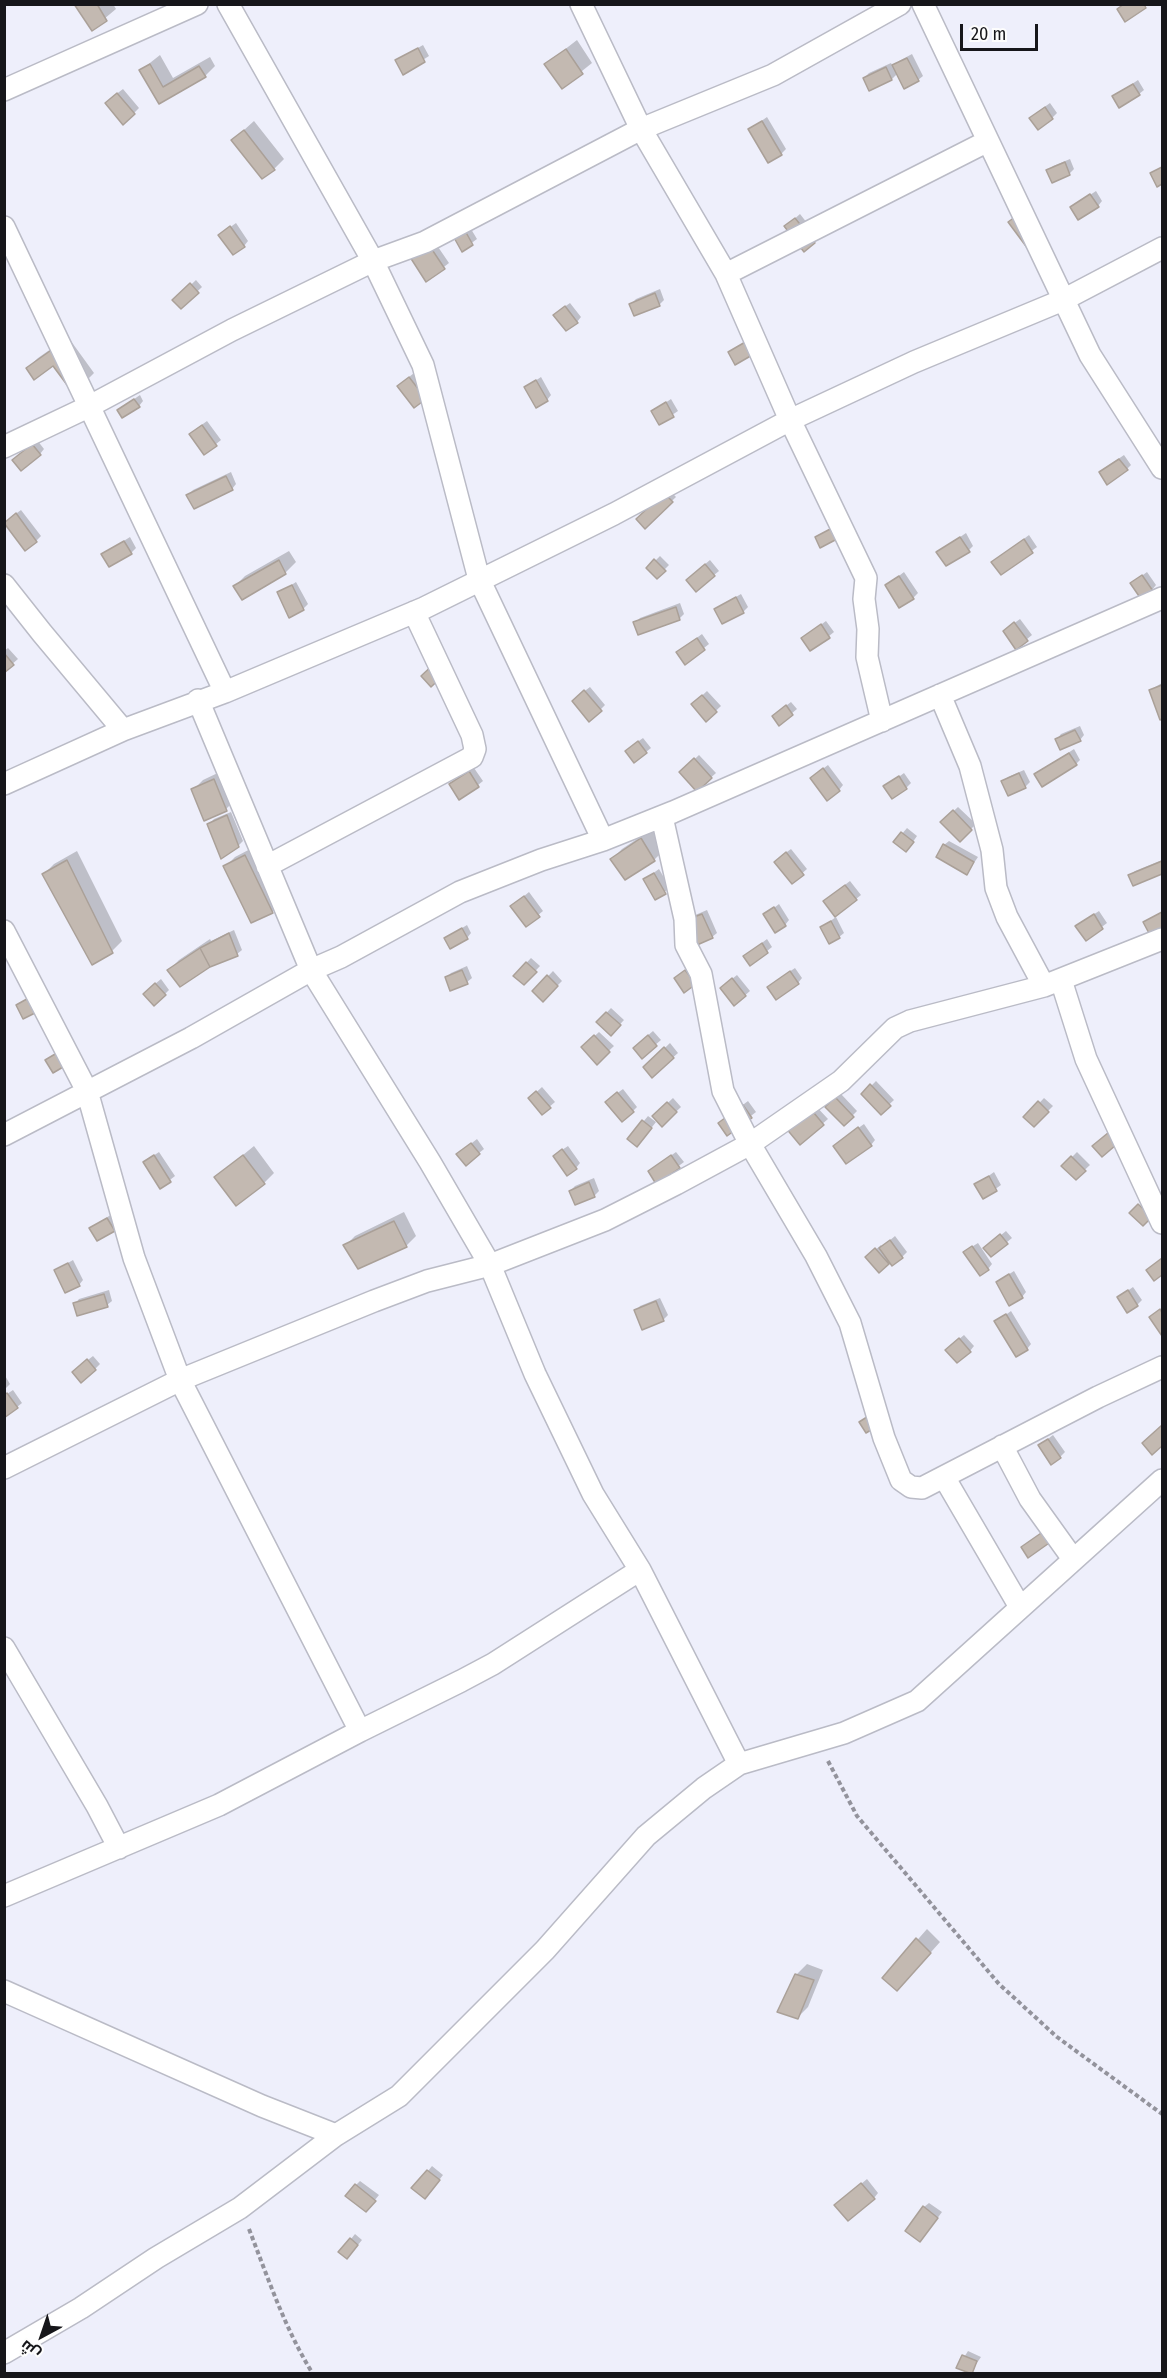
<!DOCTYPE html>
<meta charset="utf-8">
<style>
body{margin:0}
#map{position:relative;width:1167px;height:2378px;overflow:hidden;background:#eeeffb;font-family:"Fira Sans Condensed",Cairo,sans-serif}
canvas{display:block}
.frame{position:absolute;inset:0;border:6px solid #16161a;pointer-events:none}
.north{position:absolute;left:12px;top:2306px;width:60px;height:60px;-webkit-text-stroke:4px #fdfdfd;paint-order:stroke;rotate:220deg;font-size:16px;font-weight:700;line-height:24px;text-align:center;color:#16161a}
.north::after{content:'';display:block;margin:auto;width:21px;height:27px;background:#16161a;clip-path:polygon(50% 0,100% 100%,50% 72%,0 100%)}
.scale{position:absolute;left:960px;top:24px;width:78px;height:27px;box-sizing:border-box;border:3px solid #16161a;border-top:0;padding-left:8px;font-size:18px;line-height:21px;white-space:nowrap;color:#16161a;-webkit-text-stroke:4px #fdfdfd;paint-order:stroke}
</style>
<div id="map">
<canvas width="1167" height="2378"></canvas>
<div class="frame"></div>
<div class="north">ش</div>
<div class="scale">20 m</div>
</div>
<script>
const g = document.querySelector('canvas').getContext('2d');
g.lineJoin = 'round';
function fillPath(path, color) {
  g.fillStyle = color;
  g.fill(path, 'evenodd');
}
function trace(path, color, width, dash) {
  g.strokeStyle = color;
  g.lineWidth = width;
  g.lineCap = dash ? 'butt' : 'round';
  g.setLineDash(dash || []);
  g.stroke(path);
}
fillPath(new Path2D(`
 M76 4H113L116 9 92 29Z
 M577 40 592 63 562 87 546 64Z
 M423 45 429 56 404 72 397 60Z
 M912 54 923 76 918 80 898 73 892 79 870 89 864 78 869 73 891 63 893 67 899 61Z
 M160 55 173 78 210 57 215 66 205 76 160 102 141 70Z
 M1138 80 1144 90 1139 94 1114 96Z
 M123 89 139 108 134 113 111 98Z
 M1050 103 1057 113 1052 118 1036 113Z
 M767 117 786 149 781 154 750 129Z
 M254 121 284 159 274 169 233 140Z
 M1070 159 1074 169 1069 174 1048 171 1053 166Z
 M1096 191 1102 201 1098 206 1072 207Z
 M800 214 818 237 814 242 791 222Z
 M236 223 248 241 244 246 225 231Z
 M468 224 477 239 462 250 454 234Z
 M434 241 449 263 427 280 416 253Z
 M196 280 202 287 181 307 175 300Z
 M660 289 664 300 660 304 635 314 631 304 636 299Z
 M570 303 581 317 577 322 560 310Z
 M68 337 94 373 84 383 54 363 27 368 38 358Z
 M414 373 429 393 425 398 404 381Z
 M541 377 551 395 547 400 526 387Z
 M140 395 143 401 139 406H124Z
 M671 399 678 411 660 423 653 411Z
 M207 421 221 440 205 453 196 429Z
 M37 440 44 449 40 454 14 460Z
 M1124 455 1131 465 1127 469 1105 468Z
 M231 472 236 484 232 489 188 495 193 490Z
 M660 480 676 497 645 527 653 505Z
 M21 510 41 536 36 541 10 518Z
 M966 533 973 546 969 550 938 552Z
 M1029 535 1037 547 1001 573 993 562Z
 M130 537 136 548 131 553 103 554Z
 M289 551 296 562 286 572 242 598 235 586 245 576Z
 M660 556 669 565 657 577 648 568Z
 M710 560 719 571 714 575H692Z
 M904 572 918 593 913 598 887 585Z
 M1147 572 1156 585 1152 590 1132 583Z
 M296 582 308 604 303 609 279 593Z
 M741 594 748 607 743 612 715 609Z
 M680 603 684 614 680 618 639 633 635 623 640 618Z
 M1020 619 1032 635 1016 648 1009 627Z
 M826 621 834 632 829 636 803 638Z
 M702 634 709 644 685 663 683 648Z
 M8 648 18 659 4 671V651Z
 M1162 683V718H1161L1150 690Z
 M590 687 605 705 600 710 578 696Z
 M707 691 721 706 706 720 693 704Z
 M791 702 797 709 780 723 779 711Z
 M1080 726 1084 735 1080 740 1057 739 1061 734Z
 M643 738 651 748 646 752 632 746Z
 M1074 749 1080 760 1076 764 1036 774Z
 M699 755 716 773 697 790 681 772Z
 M828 765 843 785 839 790 816 774Z
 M474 768 483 781 478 785H450Z
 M224 770 236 799 226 809 193 790 203 780Z
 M1024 770 1030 782 1025 787 1003 782 1008 777Z
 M904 773 911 783 906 788 885 787Z
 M958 807 976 824 960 840 942 822Z
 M231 812 243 841 238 846 209 824 214 819Z
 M907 828 917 836 910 846 895 842Z
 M652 829 664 850 654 860 626 878 612 859 622 849Z
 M949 841 978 857 967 873 944 845Z
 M256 846 282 901 272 912 225 867 235 857Z
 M791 849 807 869 792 882 780 857Z
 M77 851 122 941 112 951 44 874 54 864Z
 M1162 860V873L1134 884 1130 875 1135 871Z
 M659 869 670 888 656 898 645 879Z
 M850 881 861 895 856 899 829 897Z
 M529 892 543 911 526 925 517 902Z
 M779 904 789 920 785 925 765 915Z
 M707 910 717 933 712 937 693 916Z
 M1099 911 1107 923 1086 939 1082 922Z
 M836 917 844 933 839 937 822 927Z
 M467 925 471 933 467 938H446Z
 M234 930 242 950 237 954 169 970 179 960 210 939 211 941Z
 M767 939 772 947 751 964 750 952Z
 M531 958 540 966 524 983 515 975Z
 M467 966 472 978 467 982 446 978 451 973Z
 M795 968 802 978 798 983 774 982Z
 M553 971 562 981 543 1000 534 991Z
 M737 975 750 991 735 1004 727 983Z
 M161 979 169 990 165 994 149 989Z
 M611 1008 624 1020 611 1034 598 1022Z
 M653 1031 661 1040 642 1056 639 1043Z
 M599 1032 614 1046 597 1062 583 1047Z
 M670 1043 678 1053 652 1076 645 1067Z
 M876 1081 894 1100 881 1112 863 1094Z
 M542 1087 555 1102 542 1113 530 1098Z
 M623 1089 637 1107 633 1111 612 1097Z
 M841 1094 857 1111 844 1124 827 1107Z
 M673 1098 681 1107 662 1125 654 1116Z
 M1044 1098 1053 1106 1034 1125 1026 1117Z
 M748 1101 756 1112 728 1134 724 1119Z
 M814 1104 828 1119 800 1143Z
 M648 1116 656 1122 641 1141 629 1139Z
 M864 1124 875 1140 871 1145 840 1141Z
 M477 1139 484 1149 479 1153 463 1150Z
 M254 1146 274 1173 264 1183 216 1177Z
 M568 1146 580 1163 576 1168 559 1152Z
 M159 1152 175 1176 161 1187 150 1158Z
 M676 1152 684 1162 657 1182 649 1171Z
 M1077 1152 1090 1165 1076 1178 1063 1166Z
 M994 1172 1001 1185 984 1197 976 1185Z
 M594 1178 599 1191 594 1196 570 1191 575 1186Z
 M404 1212 416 1236 406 1246H345L355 1236Z
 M112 1214 118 1225 114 1229 91 1228Z
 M1006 1231 1012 1238 991 1255 990 1244Z
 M895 1236 907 1252 902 1257 890 1261 879 1271 867 1257 881 1245 882 1247Z
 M978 1243 992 1264 988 1269 970 1248Z
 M73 1260 83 1280 79 1285 56 1270Z
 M1014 1271 1026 1292 1022 1297 997 1282Z
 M1133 1287 1142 1300 1137 1305 1119 1297Z
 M109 1290 112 1301 107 1305 75 1304 79 1299Z
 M660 1298 668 1315 663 1320 636 1311 640 1306Z
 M1011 1311 1031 1344 1027 1349 996 1322Z
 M964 1335 974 1346 970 1351 952 1345Z
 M93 1356 100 1364 95 1369 79 1367Z
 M4 1374 10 1384 4 1390Z
 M13 1390 22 1403 17 1407 4 1396Z
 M1053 1435 1065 1452 1060 1457 1040 1445Z
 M927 1929 940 1942 907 1979 884 1978Z
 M807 1964 823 1970 808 2007 798 2017 796 1975Z
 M432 2166 443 2175 429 2193 428 2171Z
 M867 2179 878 2193 874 2198 841 2201Z
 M360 2181 379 2195 370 2206 356 2185Z
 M929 2203 942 2212 924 2236V2207Z
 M355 2234 362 2240 352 2252 351 2239Z
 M968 2351 981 2357 970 2373 958 2367Z`), '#0003');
const building = new Path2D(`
 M74 4H97L107 21 92 31Z
 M1124 4H1144L1146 8 1125 22 1117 9Z
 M418 48 425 62 403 75 395 60Z
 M566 49 583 74 562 89 544 64Z
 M907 58 919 81 904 89 892 65Z
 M150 64 163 87 199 66 206 77 159 104 139 70Z
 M886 67 892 80 869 91 863 78Z
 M1133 84 1140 95 1119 108 1112 96Z
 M117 93 135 114 123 125 105 103Z
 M1045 107 1053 119 1038 130 1029 118Z
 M762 121 782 155 768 163 748 129Z
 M244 130 275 170 262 179 231 140Z
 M1065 162 1070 175 1052 183 1046 170Z
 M1162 167V184L1157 187 1150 173Z
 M1090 194 1099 207 1078 220 1070 207Z
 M1019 214 1039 240 1028 249 1008 222Z
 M795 218 815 243 804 252 784 226Z
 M230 226 245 247 233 255 218 235Z
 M463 227 473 245 462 252 452 234Z
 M429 245 445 269 426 282 410 257Z
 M190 283 199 293 181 309 172 300Z
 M655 293 660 306 634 316 629 304Z
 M565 306 578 323 566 331 553 315Z
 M747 341 754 354 735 365 728 352Z
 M57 346 73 393 53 366 34 380 26 368Z
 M409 377 426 399 414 408 397 386Z
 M536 380 548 401 536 408 524 387Z
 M134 399 140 407 122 418 117 410Z
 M666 402 674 417 659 425 651 411Z
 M202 425 217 446 204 455 189 434Z
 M32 444 41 455 21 471 12 460Z
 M1119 459 1128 470 1107 485 1099 472Z
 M226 476 233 490 194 509 186 495Z
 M655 484 673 502 645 529 636 519 651 505Z
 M16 513 37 542 25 551 4 523Z
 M834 527 839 538 820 548 815 537Z
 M960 537 970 552 946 566 936 552Z
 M1024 539 1033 553 1001 575 991 562Z
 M124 541 132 554 109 567 101 554Z
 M654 559 666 571 657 579 646 568Z
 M279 560 286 574 242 600 233 586Z
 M705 564 715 576 696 592 686 580Z
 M1142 575 1153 591 1141 599 1130 583Z
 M899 576 914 599 899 608 885 585Z
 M292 585 304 610 289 618 277 592Z
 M736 597 744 613 722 624 714 609Z
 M676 607 680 620 638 635 633 622Z
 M1014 622 1028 641 1016 650 1003 631Z
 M821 624 830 638 810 651 801 638Z
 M697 638 705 650 685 665 676 652Z
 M4 653 14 665 4 673Z
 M436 662 446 673 431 687 421 676Z
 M1162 685V719L1160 720 1149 690Z
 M584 690 602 711 589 722 572 701Z
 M702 695 717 712 706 722 691 704Z
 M786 705 793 715 779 726 772 716Z
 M1075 730 1081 741 1060 750 1055 739Z
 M638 741 647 753 634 763 625 751Z
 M1069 753 1077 765 1042 787 1034 774Z
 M694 758 712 778 697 792 679 772Z
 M823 768 840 791 827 801 810 778Z
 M469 771 479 787 459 800 449 784Z
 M1019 773 1026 788 1008 796 1001 781Z
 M899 776 907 789 892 799 883 786Z
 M214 779 227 811 204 821 191 789Z
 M953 810 972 830 960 842 940 822Z
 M227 815 239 847 221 859 207 824Z
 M901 832 914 842 906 852 893 842Z
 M641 838 655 861 625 880 610 859Z
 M943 844 974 862 967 875 936 857Z
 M786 852 804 875 792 884 774 862Z
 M245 855 273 913 251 923 223 866Z
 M67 860 113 953 92 965 42 874Z
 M1162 861V874L1133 886 1128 875Z
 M654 873 666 894 655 900 643 879Z
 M845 885 857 900 835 917 823 901Z
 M524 896 540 917 526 927 510 906Z
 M774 907 786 926 775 933 763 914Z
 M1162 912V931L1151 937 1143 922Z
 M702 914 713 938 697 945 686 920Z
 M1094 914 1103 929 1086 941 1075 926Z
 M831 921 840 938 829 944 820 927Z
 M462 928 468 939 450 949 444 938Z
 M229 933 238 956 210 967 200 948Z
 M762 943 768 953 750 966 743 956Z
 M200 948 210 967 180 987 167 970Z
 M526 962 537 972 524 985 513 976Z
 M462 970 468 984 450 991 445 977Z
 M685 970 696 984 684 993 674 978Z
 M790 971 799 984 776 1000 767 987Z
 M547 975 558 986 543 1002 532 991Z
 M732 978 746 996 734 1006 720 988Z
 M155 983 166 995 154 1006 143 994Z
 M34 995 41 1010 23 1019 16 1005Z
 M606 1012 621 1025 611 1036 596 1022Z
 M594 1035 610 1052 597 1065 581 1047Z
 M648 1035 657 1046 642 1059 633 1048Z
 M67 1047 75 1060 53 1073 45 1060Z
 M664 1047 674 1058 652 1078 643 1067Z
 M870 1084 891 1106 881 1115 861 1094Z
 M536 1091 551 1108 542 1115 528 1098Z
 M617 1092 634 1112 622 1122 605 1102Z
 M835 1097 854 1117 844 1126 825 1107Z
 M1038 1101 1049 1112 1034 1127 1023 1117Z
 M667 1102 677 1112 662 1127 652 1116Z
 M743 1105 752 1118 727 1136 718 1123Z
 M809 1107 824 1125 800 1145 785 1127Z
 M642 1120 652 1128 637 1147 627 1139Z
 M858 1127 872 1146 846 1164 833 1146Z
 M1114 1128 1123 1139 1102 1157 1092 1146Z
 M471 1143 480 1154 466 1166 456 1154Z
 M562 1149 577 1169 567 1176 553 1156Z
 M154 1155 171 1182 160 1189 143 1162Z
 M243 1155 265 1184 236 1206 214 1177Z
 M671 1155 680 1168 656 1184 648 1171Z
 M1071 1156 1086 1171 1076 1180 1061 1166Z
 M989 1176 997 1191 983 1199 974 1184Z
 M589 1182 595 1197 575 1205 569 1191Z
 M1138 1204 1152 1217 1143 1226 1129 1213Z
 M107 1218 115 1231 97 1241 89 1228Z
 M394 1221 407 1247 358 1269 343 1245Z
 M1000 1234 1008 1244 991 1257 983 1248Z
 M890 1240 903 1258 892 1266 879 1248Z
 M972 1246 989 1270 980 1276 963 1252Z
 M875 1248 889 1264 879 1273 865 1257Z
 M1162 1258V1275L1154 1281 1146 1270Z
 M68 1263 80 1286 65 1293 54 1270Z
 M1009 1274 1023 1298 1009 1306 996 1282Z
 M1128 1290 1138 1306 1127 1313 1117 1297Z
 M104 1294 108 1307 77 1316 73 1303Z
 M656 1301 664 1321 642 1330 634 1310Z
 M1160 1309 1162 1313V1336L1149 1317Z
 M1006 1314 1028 1350 1016 1357 994 1321Z
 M959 1338 971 1352 957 1363 945 1350Z
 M87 1359 96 1370 81 1383 72 1372Z
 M7 1393 18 1408 4 1418V1395Z
 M878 1410 886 1421 866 1433 859 1422Z
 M1162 1425V1446L1152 1455 1142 1443Z
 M1048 1439 1061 1458 1051 1465 1038 1445Z
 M1044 1531 1052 1541 1028 1558 1021 1547Z
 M916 1938 931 1953 897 1991 882 1978Z
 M795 1974 814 1980 798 2019 777 2012Z
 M427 2170 440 2180 425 2199 411 2188Z
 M861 2183 875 2199 848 2221 834 2205Z
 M355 2184 376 2201 366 2212 345 2196Z
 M923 2206 938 2218 920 2242 905 2231Z
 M350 2238 358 2245 347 2259 338 2252Z
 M962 2355 977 2361 972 2374 956 2368Z`);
fillPath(building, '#c3b9b1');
trace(building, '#aaa098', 1.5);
const street = new Path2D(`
 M228 4 373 261 423 365 479 579 603 840
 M581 4 641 129 726 274 790 420 866 578 864 599 868 629 867 657 882 721
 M923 4 1090 355 1162 468
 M4 90 197 4
 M4 227 225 692
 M726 274 988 141
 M4 447 88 407 232 330 373 261 425 242 641 129 773 75 900 4
 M4 585 42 633 123 730
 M940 695 970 766 992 850 996 888 1007 917 1044 986
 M198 700 311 970 430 1162 490 1265 535 1374 593 1494 640 1570 739 1764
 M4 784 123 730 225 692 424 608 614 514 790 420 914 362 1063 300 1162 248
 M662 817 685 919 686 945 701 974 723 1091 750 1144 816 1256 850 1323 884 1438 901 1480 911 1487 922 1488 1098 1397 1162 1367
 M267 866 472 757 475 749 472 735 414 612
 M4 931 87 1091 134 1258 180 1380 360 1731
 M1061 980 1086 1059 1162 1223
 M4 1135 191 1038 311 970 341 957 460 892 541 860 603 840 673 812 1162 598
 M1002 1446 1030 1499 1073 1559
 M4 1468 180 1380 374 1301 427 1281 490 1265 605 1220 676 1184 750 1144 841 1081 895 1028 910 1021 1044 986 1162 939
 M944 1477 1020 1607
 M4 1648 97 1806 119 1848
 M4 1896 219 1805 360 1731 461 1681 493 1664 640 1570
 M4 1991 262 2106 336 2135
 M4 2353 81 2308 156 2258 240 2208 336 2135 399 2096 545 1950 646 1836 704 1788 739 1764 844 1733 917 1701 1162 1480`);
trace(street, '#babbc6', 24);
trace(new Path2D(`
 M828 1761 857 1816 999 1984 1057 2037 1162 2114
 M249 2229C268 2278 285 2329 313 2374`), '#93939c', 4, [4.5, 3]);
trace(street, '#fff', 21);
</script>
